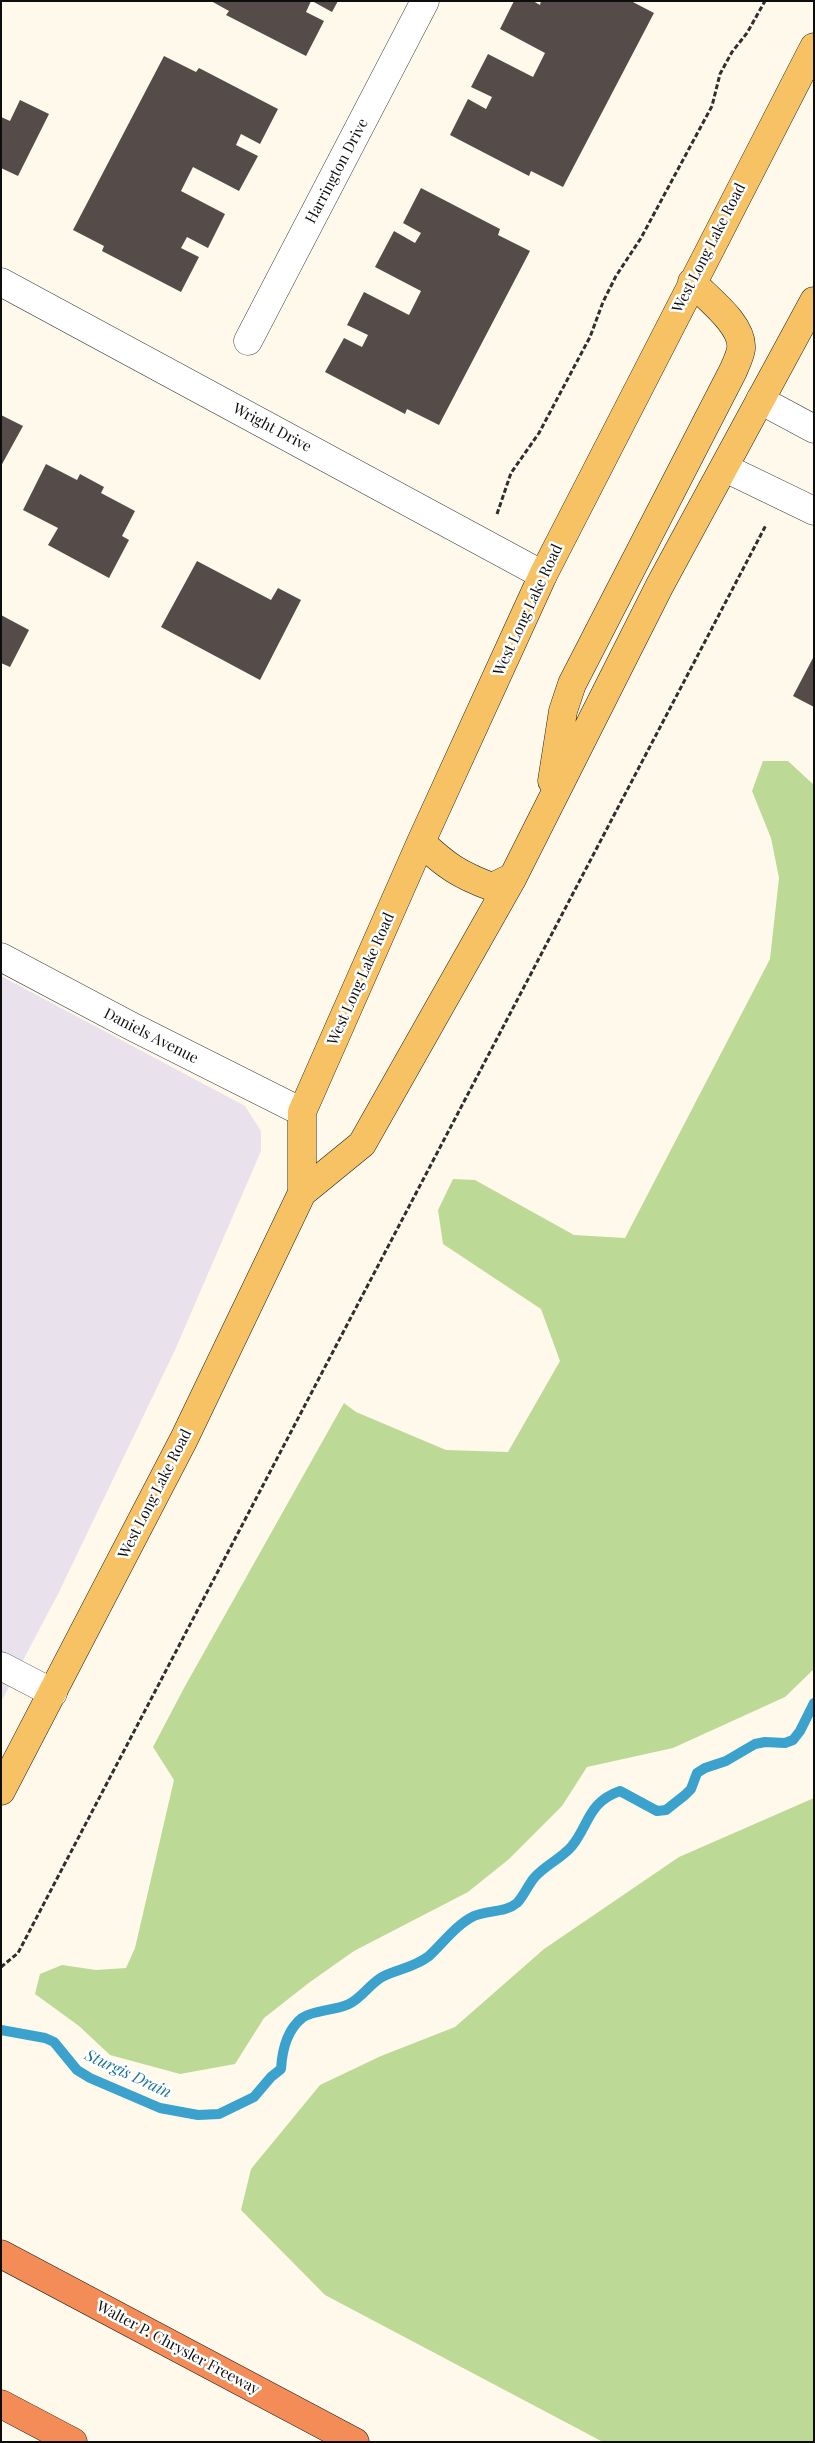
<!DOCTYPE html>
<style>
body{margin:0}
#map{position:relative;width:815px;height:2443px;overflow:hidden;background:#fff9ec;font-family:"Playfair Display",serif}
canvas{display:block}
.frame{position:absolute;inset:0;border:2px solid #0d0d0d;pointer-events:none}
</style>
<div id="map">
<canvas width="815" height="2443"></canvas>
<div class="frame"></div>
</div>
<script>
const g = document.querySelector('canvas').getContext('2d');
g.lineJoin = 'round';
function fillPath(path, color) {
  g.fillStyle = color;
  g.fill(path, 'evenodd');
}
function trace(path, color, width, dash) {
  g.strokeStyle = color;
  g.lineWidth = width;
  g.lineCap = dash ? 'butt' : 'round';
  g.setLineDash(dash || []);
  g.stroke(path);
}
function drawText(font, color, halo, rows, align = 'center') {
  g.font = font + ' "Playfair Display",serif';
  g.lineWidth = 5;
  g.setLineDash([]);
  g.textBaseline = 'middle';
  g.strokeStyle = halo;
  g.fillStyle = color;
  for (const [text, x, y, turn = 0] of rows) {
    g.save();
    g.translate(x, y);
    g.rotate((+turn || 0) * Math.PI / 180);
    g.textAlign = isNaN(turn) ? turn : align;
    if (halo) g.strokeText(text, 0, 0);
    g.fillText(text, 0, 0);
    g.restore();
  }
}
fillPath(new Path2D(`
 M1 976 245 1106 261 1131V1151L175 1350 58 1594 1 1702Z`), '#e9e1eb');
fillPath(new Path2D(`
 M763 761H788L814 785V1669L785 1697 673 1748 587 1767 562 1806 509 1859 468 1892 354 1951 310 1982 264 2018 235 2064 180 2074 110 2055 79 2026 35 1994 40 1974 62 1965 96 1970 126 1968 135 1948 174 1780 153 1747 184 1688 344 1403 356 1412 446 1450 508 1452 560 1361 541 1309 443 1244 438 1210 453 1179 475 1180 574 1235 625 1238 770 959 779 878 771 838 752 791Z
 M814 1798V2442H603L325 2295 241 2210 251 2169 320 2085 381 2056 455 2027 544 1949 679 1857Z`), '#bcd996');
trace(new Path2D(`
 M1 2030 45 2038 54 2042 77 2070 90 2078 160 2108 198 2115 219 2114 254 2097 271 2077 281 2069C282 2052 287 2030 302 2018 313 2010 334 2011 349 2004 362 1998 371 1982 384 1976 399 1969 415 1967 429 1956 443 1943 457 1924 474 1916 488 1910 505 1913 517 1903 524 1896 528 1885 534 1878 545 1865 561 1859 572 1846 589 1825 588 1802 620 1791L657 1811 666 1810 685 1795 691 1789 697 1773 705 1768 726 1761 755 1744 765 1742 785 1743 793 1740 800 1731 814 1703`), '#3aa2cc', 10);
fillPath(new Path2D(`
 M211 1H311L306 12 324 21 306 56 226 15 229 11Z
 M312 1H338L332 12Z
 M514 1H533L540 5 541 1H631L654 13 563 187 531 171 529 176 450 135 468 99 486 109 492 97 471 87 488 54 533 77 545 53 500 29Z
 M164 56 196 72 199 68 278 109 260 144 241 134 236 145 258 156 239 191 193 167 181 191 225 214 208 248 187 237 181 248 199 257 181 292 102 251 104 246 73 230Z
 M20 100 49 114 18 176 1 168V117L10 121Z
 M421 188 500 229 498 235 530 251 439 425 407 409 405 414 325 372 344 338 362 347 368 335 347 325 364 292 409 315 421 291 375 267 394 231 415 243 421 233 403 223Z
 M1 415 23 426 1 466Z
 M46 464 77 480 80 474 104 487 101 493 135 511 122 536 129 540 109 578 48 545 58 528 23 510Z
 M197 561 271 600 278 588 301 600 260 680 161 627Z
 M1 615 29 630 10 667 1 663Z
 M814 656V707L793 696Z`), '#554c49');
const minor = new Path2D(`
 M1 282 543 575
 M248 341 425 1
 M760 400 814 429
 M725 468 814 511
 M1 957 131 1026 302 1112
 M1 1666 53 1693`);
const major = new Path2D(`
 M552 781 563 711 572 684 733 371C736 364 740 356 741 349 744 325 707 298 692 282
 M421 842C446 866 460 875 492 887L513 877
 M302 1193V1112L421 842 543 575 814 47
 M1 1791 184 1439 302 1193 362 1144 513 877 660 585 814 301`);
const highway = new Path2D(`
 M1 2254 355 2442
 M1 2404 73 2442`);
trace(minor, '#404040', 29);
trace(major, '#1e1e1e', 29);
trace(highway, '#1e1e1e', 29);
trace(new Path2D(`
 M497 514 511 473 539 433 590 337 603 302 616 276 641 238 712 106 720 74 732 52 747 33 765 1
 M1 1967 18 1953 766 525`), '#2f2f2f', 3, [5, 2.5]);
trace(minor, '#fff', 28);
trace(major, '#f7c264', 28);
trace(highway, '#f38c57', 28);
drawText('15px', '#0d0d0d', '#fff', [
 ["Harrington Drive",337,171,-62],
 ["West Long Lake Road",709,248,-63],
 ["Wright Drive",272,428,28],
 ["West Long Lake Road",528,610,-65],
 ["West Long Lake Road",361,979,-66],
 ["Daniels Avenue",151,1036,27],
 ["West Long Lake Road",155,1494,-63],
 ["Walter P. Chrysler Freeway",178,2348,28]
]);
drawText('italic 16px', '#18729d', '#fff', [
 ["Sturgis Drain",128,2074,25]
]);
</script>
